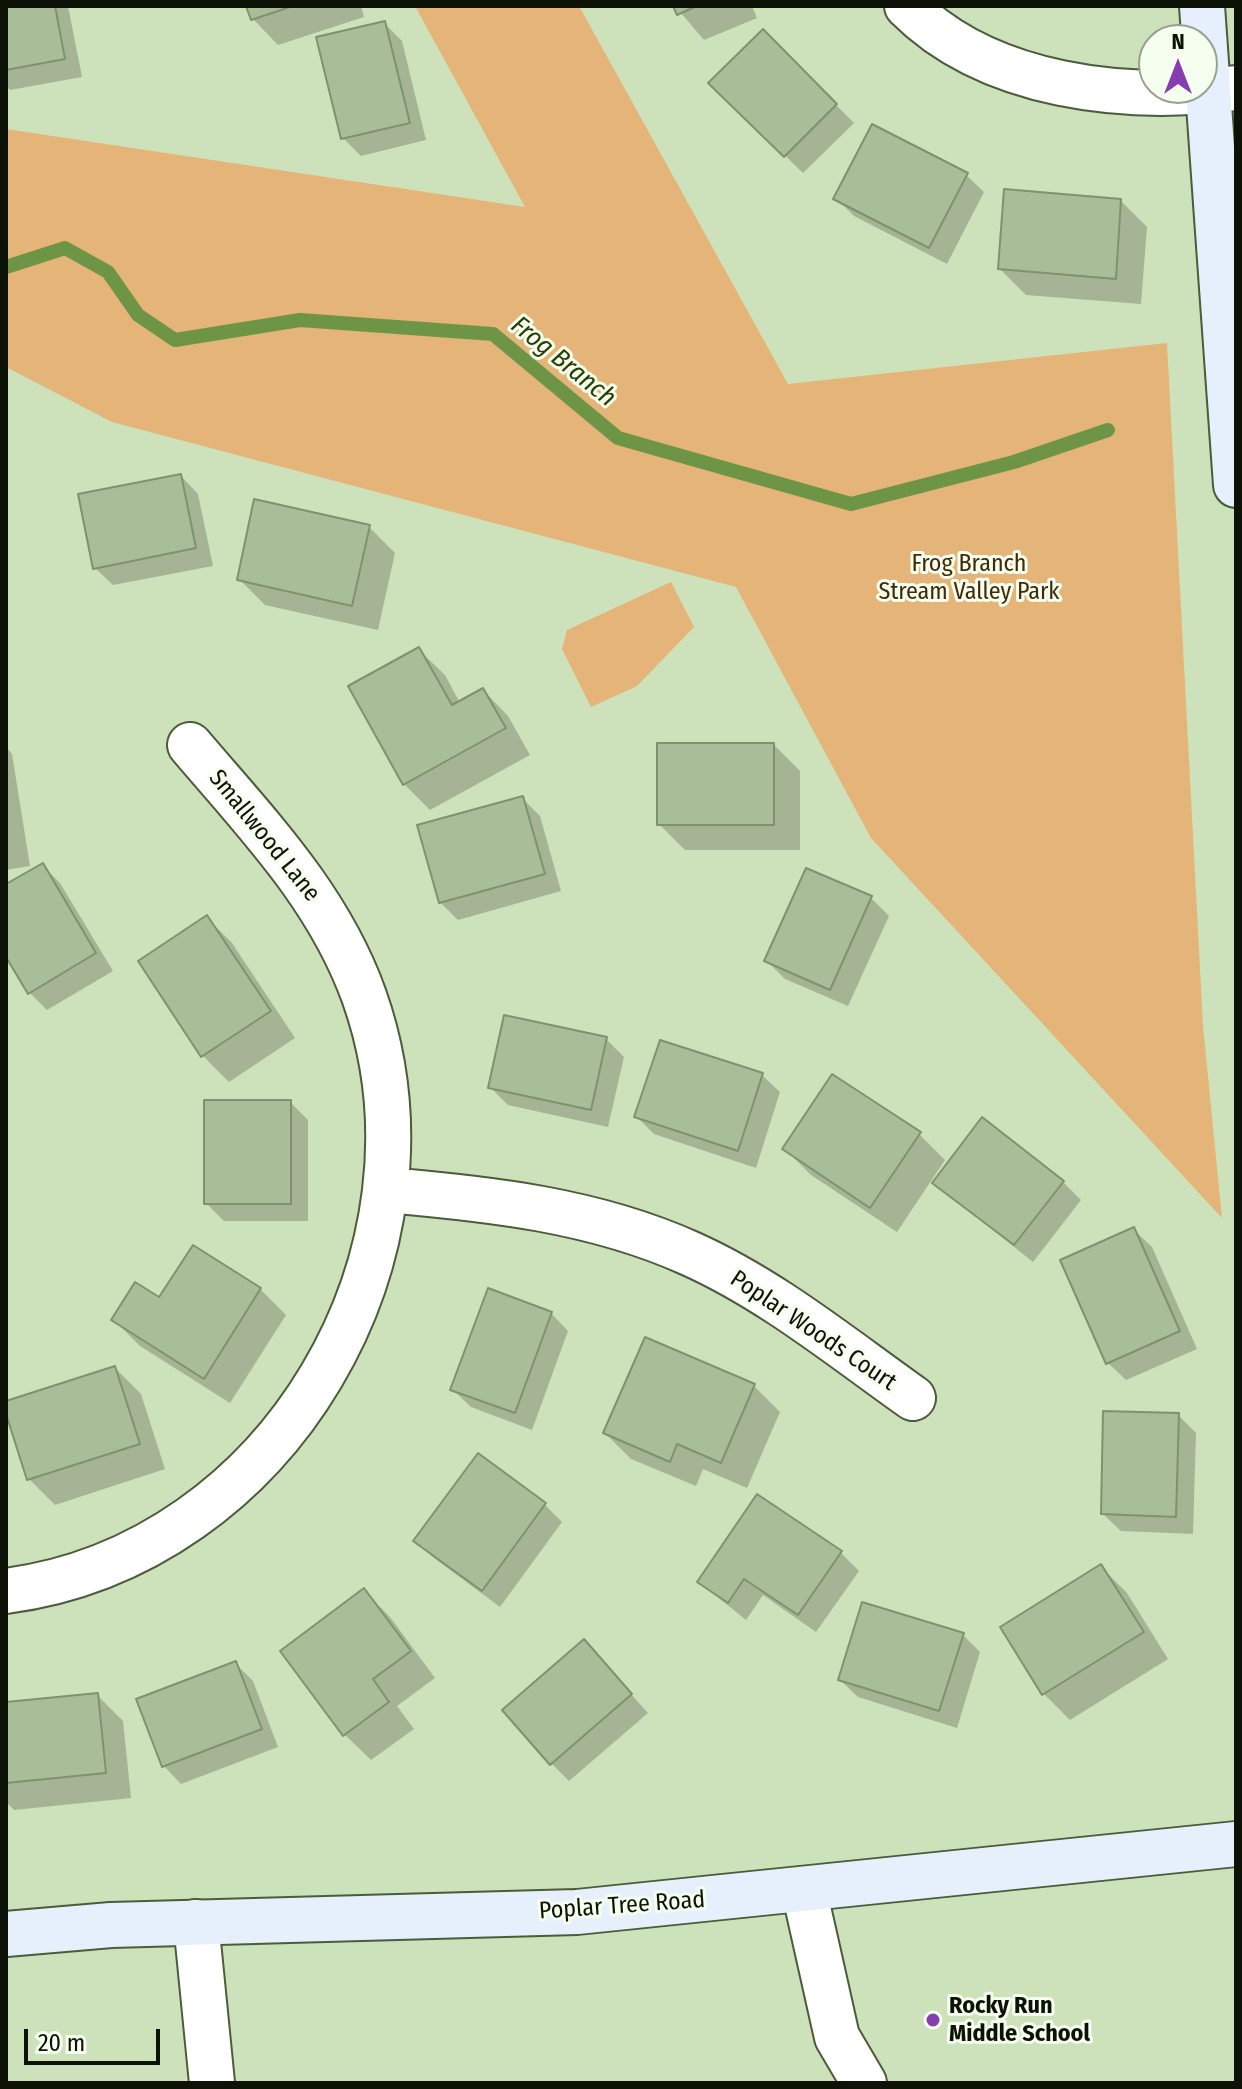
<!DOCTYPE html>
<style>
body{margin:0}
#map{position:relative;width:1242px;height:2089px;overflow:hidden;background:#cde2bb;font-family:"Fira Sans Condensed",sans-serif}
canvas{display:block}
.frame{position:absolute;inset:0;border:8px solid #0c1306;pointer-events:none}
.north{position:absolute;left:1138px;top:24px;width:80px;height:80px;box-sizing:border-box;background:#f5feef;border:2px solid #98a092;border-radius:50%;rotate:0deg;font-size:22px;font-weight:700;line-height:32px;text-align:center;color:#0c1306}
.north::after{content:'';display:block;margin:auto;width:28px;height:36px;background:#873daf;clip-path:polygon(50% 0,100% 100%,50% 72%,0 100%)}
.scale{position:absolute;left:24px;top:2029px;width:136px;height:36px;box-sizing:border-box;border:4px solid #0c1306;border-top:0;padding-left:10px;font-size:24px;line-height:28px;white-space:nowrap;color:#0c1306;-webkit-text-stroke:6px #f5feef;paint-order:stroke}
</style>
<div id="map">
<canvas width="1242" height="2089"></canvas>
<div class="frame"></div>
<div class="north">N</div>
<div class="scale">20 m</div>
</div>
<script>
const g = document.querySelector('canvas').getContext('2d');
g.lineJoin = 'round';
function fillPath(path, color) {
  g.fillStyle = color;
  g.fill(path, 'evenodd');
}
function trace(path, color, width, dash) {
  g.strokeStyle = color;
  g.lineWidth = width;
  g.lineCap = dash ? 'butt' : 'round';
  g.setLineDash(dash || []);
  g.stroke(path);
}
function drawText(font, color, halo, rows, align = 'center') {
  g.font = font + ' "Fira Sans Condensed",sans-serif';
  g.lineWidth = 6;
  g.setLineDash([]);
  g.textBaseline = 'middle';
  g.strokeStyle = halo;
  g.fillStyle = color;
  for (const [text, x, y, turn = 0] of rows) {
    g.save();
    g.translate(x, y);
    g.rotate((+turn || 0) * Math.PI / 180);
    g.textAlign = isNaN(turn) ? turn : align;
    if (halo) g.strokeText(text, 0, 0);
    g.fillText(text, 0, 0);
    g.restore();
  }
}
fillPath(new Path2D(`
 M415 6H579L788 384 1167 343 1203 1026 1222 1218 871 838 736 587 112 422 6 367V129L525 207Z
 M671 582 694 627 637 686 591 707 562 649 567 630Z`), '#e5b478');
fillPath(new Path2D(`
 M6 6H68L82 77 10 90 6 86Z
 M248 6H361L364 17 278 45 253 19Z
 M675 6H752L757 18 704 40Z
 M384 23 402 41 426 140 361 156 343 138Z
 M763 32 854 123 803 173 711 83Z
 M966 175 984 192 947 264 854 216 836 198Z
 M1121 201 1147 227 1141 304 1026 295 1000 269Z
 M181 476 198 494 213 566 113 585 95 568Z
 M369 527 395 553 378 630 265 605 239 579Z
 M419 650 445 675 460 703 483 690 508 716 530 755 430 810 404 784Z
 M774 745 800 771V850H685L659 824Z
 M6 747 12 754 30 866 6 870Z
 M522 798 540 816 561 891 458 920 440 902Z
 M42 865 60 883 113 971 47 1010 29 992 6 953V887Z
 M807 870 871 898 889 916 848 1006 785 979 767 961Z
 M206 917 232 943 295 1038 229 1082 203 1056Z
 M606 1039 624 1057 608 1127 508 1105 490 1087Z
 M762 1075 780 1092 756 1168 654 1134 637 1117Z
 M290 1102 308 1120V1221H224L206 1203Z
 M919 1134 945 1160 897 1232 811 1175 785 1149Z
 M1063 1182 1081 1200 1033 1262 934 1183Z
 M1134 1230 1152 1247 1197 1349 1126 1380 1108 1363Z
 M260 1289 286 1315 230 1403 140 1346 114 1320Z
 M551 1313 568 1331 532 1430 471 1407 453 1390Z
 M115 1368 141 1394 165 1469 55 1505 29 1479 6 1403Z
 M754 1386 780 1412 747 1488 703 1469 696 1486 631 1459 605 1433Z
 M1178 1415 1196 1433 1193 1534 1121 1531 1103 1514Z
 M757 1497 841 1553 859 1571 816 1632 763 1595 746 1620 699 1582Z
 M545 1505 562 1522 500 1607 434 1558 416 1541Z
 M1101 1567 1127 1593 1168 1659 1070 1720 1044 1694 1003 1627Z
 M364 1591 390 1617 435 1678 397 1706 414 1729 371 1760 345 1735Z
 M962 1634 980 1652 957 1728 858 1697 840 1680Z
 M584 1642 648 1713 569 1781 551 1763Z
 M236 1664 253 1681 278 1747 181 1784 164 1766Z
 M97 1695 123 1721 131 1798 14 1810 6 1802V1704Z`), '#0003');
trace(new Path2D(`
 M6 267 65 248 108 272 138 315 175 340 300 320 493 334 618 438 851 504 1014 462 1108 430`), '#6d9545', 14);
const building = new Path2D(`
 M6 6H55L65 59 6 70Z
 M246 6H293L251 20Z
 M673 6H697L677 15Z
 M385 21 410 123 341 139 316 37Z
 M763 29 837 104 784 157 708 83Z
 M872 124 968 173 929 248 833 199Z
 M1004 189 1121 199 1116 279 998 269Z
 M181 474 196 548 93 569 78 494Z
 M254 499 370 525 352 606 237 580Z
 M419 647 452 705 483 688 506 728 403 785 348 686Z
 M657 743H774V825H657Z
 M523 796 545 874 439 903 417 825Z
 M43 863 96 953 28 994 6 957V884Z
 M806 868 872 896 830 990 764 961Z
 M207 915 271 1011 201 1057 138 961Z
 M504 1015 607 1037 591 1110 488 1088Z
 M660 1040 763 1073 738 1151 634 1117Z
 M832 1074 921 1132 870 1208 782 1149Z
 M204 1100H291V1204H204Z
 M982 1117 1064 1181 1014 1245 932 1183Z
 M1134 1227 1180 1331 1106 1364 1060 1260Z
 M193 1245 261 1288 204 1379 111 1320 135 1282 159 1297Z
 M488 1288 552 1312 515 1413 450 1390Z
 M645 1337 755 1384 721 1463 677 1444 670 1462 603 1433Z
 M115 1366 140 1444 27 1480 6 1414V1401Z
 M1103 1411 1179 1413 1176 1517 1101 1514Z
 M478 1453 546 1503 482 1591 413 1541Z
 M757 1494 842 1551 798 1615 744 1579 728 1603 697 1582Z
 M1101 1564 1144 1632 1042 1695 1000 1627Z
 M364 1588 411 1651 373 1679 389 1702 343 1736 280 1651Z
 M862 1602 964 1633 939 1711 838 1680Z
 M584 1639 632 1694 550 1765 502 1710Z
 M236 1661 262 1729 162 1767 136 1699Z
 M98 1693 106 1773 6 1783V1702Z`);
fillPath(building, '#a9be98');
trace(building, '#7e926e', 2);
const street = new Path2D(`
 M907 6C989 88 1126 102 1236 88
 M387 1190C490 1199 593 1210 689 1253 770 1289 841 1347 913 1398
 M6 1591C279 1555 455 1252 364 996 328 896 257 824 190 745
 M804 1890 837 2037 864 2083
 M196 1922 212 2083`);
const secondary = new Path2D(`
 M1202 6 1236 485
 M6 1934 111 1925 577 1912 1236 1844`);
trace(street, '#4a5c3a', 48);
trace(secondary, '#4a5c3a', 48);
trace(street, '#fff', 44);
trace(secondary, '#e5f0fc', 44);
for (const [x, y, r, color] of [
 [933,2020,8,"#873daf"]
]) {
  const dot = new Path2D();
  dot.arc(x, y, r, 0, 2 * Math.PI);
  g.fillStyle = color;
  g.fill(dot);
  trace(dot, '#f5feef', 3);
}
drawText('24px', '#422a07', '#f5feef', [
 ["Frog Branch",969,564],
 ["Stream Valley Park",969,592]
]);
drawText('24px', '#0c1306', '#f5feef', [
 ["Smallwood Lane",264,836,51],
 ["Poplar Woods Court",813,1331,34],
 ["Poplar Tree Road",622,1906,-4]
]);
drawText('bold 24px', '#0c1306', '#f5feef', [
 ["Rocky Run",949,2006],
 ["Middle School",949,2034]
], 'left');
drawText('italic 26px', '#264003', '#f5feef', [
 ["Frog Branch",563,362,39]
]);
</script>
